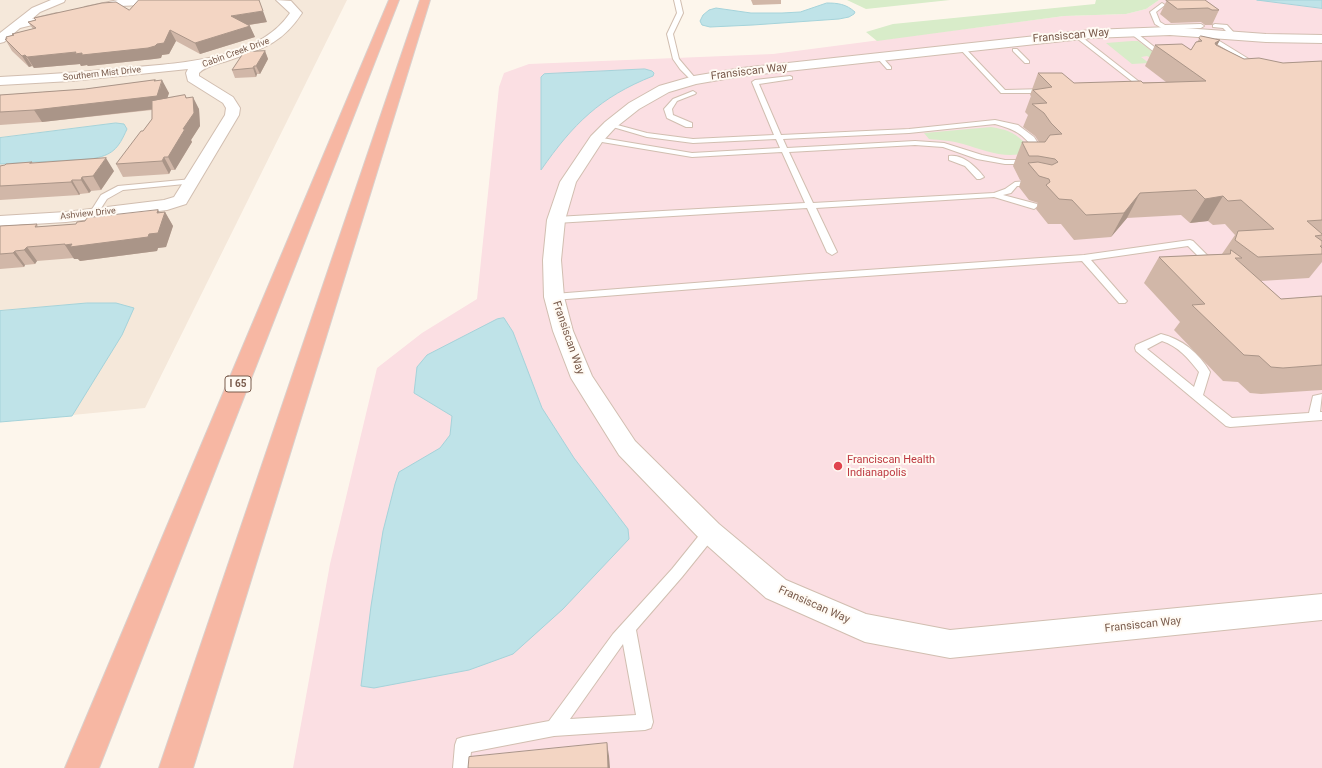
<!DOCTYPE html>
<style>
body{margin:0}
canvas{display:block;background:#fdf6ec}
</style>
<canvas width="1322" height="768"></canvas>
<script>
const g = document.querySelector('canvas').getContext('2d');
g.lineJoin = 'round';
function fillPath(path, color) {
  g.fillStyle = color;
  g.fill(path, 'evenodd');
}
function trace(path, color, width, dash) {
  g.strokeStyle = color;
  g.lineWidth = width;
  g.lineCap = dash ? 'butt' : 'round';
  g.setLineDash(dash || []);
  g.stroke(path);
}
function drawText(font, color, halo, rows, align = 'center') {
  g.font = font + ' Roboto,sans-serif';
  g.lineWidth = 4;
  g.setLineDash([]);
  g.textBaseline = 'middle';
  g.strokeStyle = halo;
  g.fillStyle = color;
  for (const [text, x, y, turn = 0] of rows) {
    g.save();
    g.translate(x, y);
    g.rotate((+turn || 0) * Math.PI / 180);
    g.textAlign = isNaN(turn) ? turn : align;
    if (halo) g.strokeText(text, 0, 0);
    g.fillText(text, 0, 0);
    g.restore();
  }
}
fillPath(new Path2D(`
 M0 0H347L145 408 0 422Z`), '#f5e8da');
fillPath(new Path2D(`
 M1159 0H1322V768H293L330 564 377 368 422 333 477 299 499 87 504 73 529 64 773 54 1064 16 1126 14 1146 9Z`), '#fbdfe3');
fillPath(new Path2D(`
 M847 0H950L866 9Z
 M1096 0H1159L1146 9 1126 14 1064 16 877 41 866 32 893 24 1095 4Z
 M1132 41H1138L1156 54 1153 59 1147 56 1141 57 1149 63 1132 64 1106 43Z
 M991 127C1008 130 1014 132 1026 144L1025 153C1004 159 984 150 963 144 953 141 940 140 929 139L924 133Z`), '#d8ecc9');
const water = new Path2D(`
 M1257 0H1322V8Z
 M827 3C838 3 846 4 855 12L854 14 849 17 839 19 753 25 710 27 702 25 700 21 703 15 709 10 716 8 751 13H782L800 12Z
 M645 69 652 71 654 73 653 76C600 97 573 124 541 170V77L544 74Z
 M116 123 124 124 127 129C118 149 113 155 91 159L0 164V138Z
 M87 303H116L134 308 122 335 72 416 0 422V311Z
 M504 318 513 332 542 408 574 458 628 529 629 539 563 609 513 654 469 670 374 688 361 686 371 606 383 531 395 484 399 472 440 448 450 435 452 416 414 393 417 367 427 355 497 319Z`);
fillPath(water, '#bfe3e8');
trace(water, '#a5d3da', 1);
const service = new Path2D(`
 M674 0H680L683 13 673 34 679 59 696 79V81H692L680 69 673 59 667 34 677 13Z
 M1162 3 1165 5 1156 12 1160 22 1165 25 1201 24 1204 26 1201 28 1170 29 1173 31 1168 32 1155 24 1150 12Z
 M1215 24 1227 25 1237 36 1232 37 1223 28 1213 27V25Z
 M1130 31H1134L1157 49 1170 54 1167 56 1153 51 1130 33Z
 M1074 34H1078L1142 84V86H1138L1074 36Z
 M1204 34H1208L1252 61 1261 64 1258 66 1248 63 1204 36Z
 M960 47H964L1005 90 1046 89 1049 91 1046 93H1001L960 49Z
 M1013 49H1017L1029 61V63H1025L1013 51Z
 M878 57H882L891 67V69H887L878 59Z
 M790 76 792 77V79L759 84 781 135 909 129 995 120 1018 125 1034 137 1043 151 1035 164H1005L977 159 943 147 915 145 789 152 813 203 994 193 1005 189 1015 182 1028 181 1037 182 1038 184 1034 186H1017L1011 193 1003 195 1037 204 1038 206 1034 209 994 197 816 208 837 252 832 255 827 252 807 208 556 223 552 220 556 217 805 203 782 152 692 157 596 141 592 139 596 137 692 153 780 148 776 139 693 143 647 137 606 125 610 123 647 133 693 139 774 135 752 82 755 80ZM995 124C1014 129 1024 134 1035 151L1030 160H1005L982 155 944 143 915 141 787 148 783 139 909 133Z
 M693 91 696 93 695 94 677 101 672 109 673 115 692 123V127H686L667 118 664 109 673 99Z
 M949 156C963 154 976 167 984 177L980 179H977L965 166 949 160Z
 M192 179H195V183L123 190 107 199 96 216H90L89 214 101 195 118 186Z
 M1190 240 1193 241 1217 265 1215 267H1209L1188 246 1091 260 1125 299 1127 301 1125 303H1119L1082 261 809 280 554 300 549 297 554 294 809 274 1084 255Z
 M1161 334C1182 339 1199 353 1210 372L1203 395 1232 418 1309 413 1313 396 1322 394 1320 412H1322V420L1230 427 1226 426 1136 351 1135 348 1136 345ZM1162 341C1178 346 1189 359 1199 372L1194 387 1147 349Z
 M710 526 715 528 717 532 715 536 682 577 636 630 653 722 651 728 645 730 554 736 471 752 469 768H453L455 745 457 739 463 737 549 721 613 634 672 569 705 528ZM623 644 636 715 570 719Z`);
const minor = new Path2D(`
 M51 0H65L64 2 40 12 32 19 57 13 61 14 63 16 61 18 20 28 4 42 0 43V33L32 8Z
 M118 0H200L195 3 119 6 89 12 83 9 85 7Z
 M276 0 291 1 302 13C281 45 261 49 227 61 217 64 206 66 199 73V76L233 97 240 108 239 115 186 204 167 210 66 222 0 226V216L66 212 164 200 174 197 225 115 226 108 223 103 188 81 186 73 188 69 71 81 0 85V77C42 75 83 72 125 68 177 63 258 61 290 13Z
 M1170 27 1266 34 1322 35V43L1266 42 1170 35 1091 38 742 76 696 84 669 92 639 109 615 128 602 142 576 182 565 220 561 260 564 297 573 331 592 376 635 441 719 524 786 580 866 614 950 630 1322 594V620L950 658 865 642 766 598 701 540 619 455 571 378 553 331 544 297 543 260 547 220 560 182 591 136 605 122 629 103 659 86 694 76 742 68 1091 30Z`);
const motorway = new Path2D(`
 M389 0H399L99 768H65Z
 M420 0H430L193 768H159Z`);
trace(service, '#d1beb0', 2);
trace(minor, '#d1beb0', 2);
trace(motorway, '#dad1cd', 2);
fillPath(service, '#fff');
fillPath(minor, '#fff');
fillPath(motorway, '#f7b7a3');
fillPath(new Path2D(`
 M751 0H781V4L753 5Z
 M1167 0H1205L1219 10 1212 25H1205L1201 22 1171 23 1160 14Z
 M129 10 267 22 249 25 255 37 200 54 176 41 169 54 162 55 161 58 154 59 88 66 87 65 81 66 80 64 34 68 32 66 29 67 12 51 5 39H7L6 37 13 35 12 34 33 29 28 22 35 20 34 18Z
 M1201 36 1220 40 1217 45 1244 59 1283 63 1322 61V262L1309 278 1261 281 1281 299 1322 296V390L1261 394 1250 393 1238 382 1223 381 1174 330 1180 322 1144 283 1159 257 1222 254 1235 235 1225 224 1213 225 1208 221 1190 223 1181 215 1127 218 1111 237 1074 240 1061 224H1048L1036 209 1038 203 1029 200 1019 187 1021 180H1020L1013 166 1022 142H1039L1035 136 1023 127 1028 115 1025 112 1031 96 1030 95 1038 73 1074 83 1166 82 1145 66 1155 45 1191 50 1197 42Z
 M265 51 268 59 260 74H257L256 77 235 78 232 70Z
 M155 80 156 81 169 93 167 98 185 95 187 98 199 109 200 126 191 140 192 142 175 170H171L169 174 123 177 116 164 143 131 152 119V110L42 122 0 125V95L85 89Z
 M32 162 33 163 114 171 101 190 91 191 89 193 80 194 79 195 0 200V166Z
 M158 210 159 213 165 212 173 226 166 247 158 248 157 251 80 261 78 259H74V258L37 261 35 264 25 265 24 267 0 269V226L37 224 38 227 76 224Z`), '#d1b7a8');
fillPath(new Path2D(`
 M263 11 267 22 235 27 231 16Z
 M250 26 255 37 200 54 195 43Z
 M170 30 176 41 169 54 162 55 161 58 154 59 88 66 87 65 81 66 80 64 34 68 27 57 157 44Z
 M1220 40 1208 61 1215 43Z
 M265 51 268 59 260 74 256 66Z
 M25 55 32 66 29 67 22 56Z
 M254 66 257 74 256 77 253 68Z
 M155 80 160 89 162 80 169 93 164 108 42 122 34 110 154 81Z
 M193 97 199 109 200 126 191 140 192 142 175 170 168 157 183 129Z
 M164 157 171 170 169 174 162 161Z
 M106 158 114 171 101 190 93 176Z
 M82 177 91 191 89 193 81 180Z
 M72 180 80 194 79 195 71 182Z
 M1140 193 1127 218 1111 237 1124 213Z
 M1223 196 1208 221 1190 223 1205 199Z
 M158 210 163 219 165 212 173 226 166 247 158 248 157 251 80 261 78 259H74L65 245 157 213Z
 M27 247 37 261 35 264 24 250Z
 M15 251 25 265 24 267 13 253Z
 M607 743 609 756 610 768H608Z`), '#aa9588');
const building = new Path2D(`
 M139 0H259L263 11 231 16 250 26 195 43 170 30 164 43 157 44 155 46 148 48 82 55V53L75 54 76 52 27 57 25 55 22 56 5 39H7L6 37 14 35 12 34 36 28 28 22 36 20 34 18 102 3 116 2 129 10Z
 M1166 0H1205L1219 10H1212L1208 8 1178 9Z
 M1201 36 1220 40 1215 43 1216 45 1244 59 1259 58 1283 63 1322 61V220L1307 221 1322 234V235L1315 236 1322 241V246H1320L1322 248V254L1258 257 1235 240 1238 231 1274 229 1241 200 1228 201 1223 196 1205 199 1196 190 1140 193 1124 213 1086 215 1072 200 1059 199 1046 185 1050 182 1049 179 1039 176 1028 163 1038 162 1052 165 1058 162 1055 159 1038 156H1029L1022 142H1045L1050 135 1062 134 1051 123 1044 113 1032 104 1047 103 1033 90 1052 87 1038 73H1062L1074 83 1141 81 1143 83 1206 81 1155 45 1182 44 1191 50 1196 42 1202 41 1199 38Z
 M265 51 256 66H254L253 68 232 70 244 52Z
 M155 80 154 81 162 80 157 96 34 110 0 112V95L85 89Z
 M185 95 186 98 193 97 194 113 183 129H185L168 157H164L162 161 116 164 141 131H143L152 119V101Z
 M106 158 93 176 82 177 81 180H72L71 182 0 186V166L5 165 6 164 32 162 30 163Z
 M158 210 157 213 165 212 158 233 149 234 148 237 70 247 72 244 65 245V244L27 247 24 250 15 251 13 253 0 254V226L37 224 35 227 76 224 77 222 85 221 87 218Z
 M1231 250 1242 258H1235L1281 299 1322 296V365L1283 368 1271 367 1259 356 1244 355 1192 305 1205 304 1159 257 1230 254Z
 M607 743 608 768H468L469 757Z`);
fillPath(building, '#f3d5c3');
trace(building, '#aa9588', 1);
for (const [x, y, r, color] of [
 [838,466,5,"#e0444e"]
]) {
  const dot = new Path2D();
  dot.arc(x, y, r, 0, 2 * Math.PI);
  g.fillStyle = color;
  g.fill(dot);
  trace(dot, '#fffaf3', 1.5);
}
drawText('9px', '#7a5c4d', '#fffaf3', [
 ["Cabin Creek Drive",236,53,-20],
 ["Southern Mist Drive",102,74,-6],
 ["Ashview Drive",88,214,-6]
]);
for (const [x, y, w] of [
 [238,384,26]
]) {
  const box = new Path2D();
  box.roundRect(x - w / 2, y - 8, w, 16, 3);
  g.fillStyle = '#fffaf3';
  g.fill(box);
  trace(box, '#7a5c4d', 1);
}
drawText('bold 10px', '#7a5c4d', null, [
 ["I 65",238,384]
]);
drawText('11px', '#7a5c4d', '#fffaf3', [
 ["Fransiscan Way",1071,36,-5],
 ["Fransiscan Way",749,72,-7],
 ["Fransiscan Way",568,338,71],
 ["Fransiscan Way",814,605,24],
 ["Fransiscan Way",1143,625,-6]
]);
drawText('11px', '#be3a42', '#fffaf3', [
 ["Franciscan Health",847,460],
 ["Indianapolis",847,473]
], 'left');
</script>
